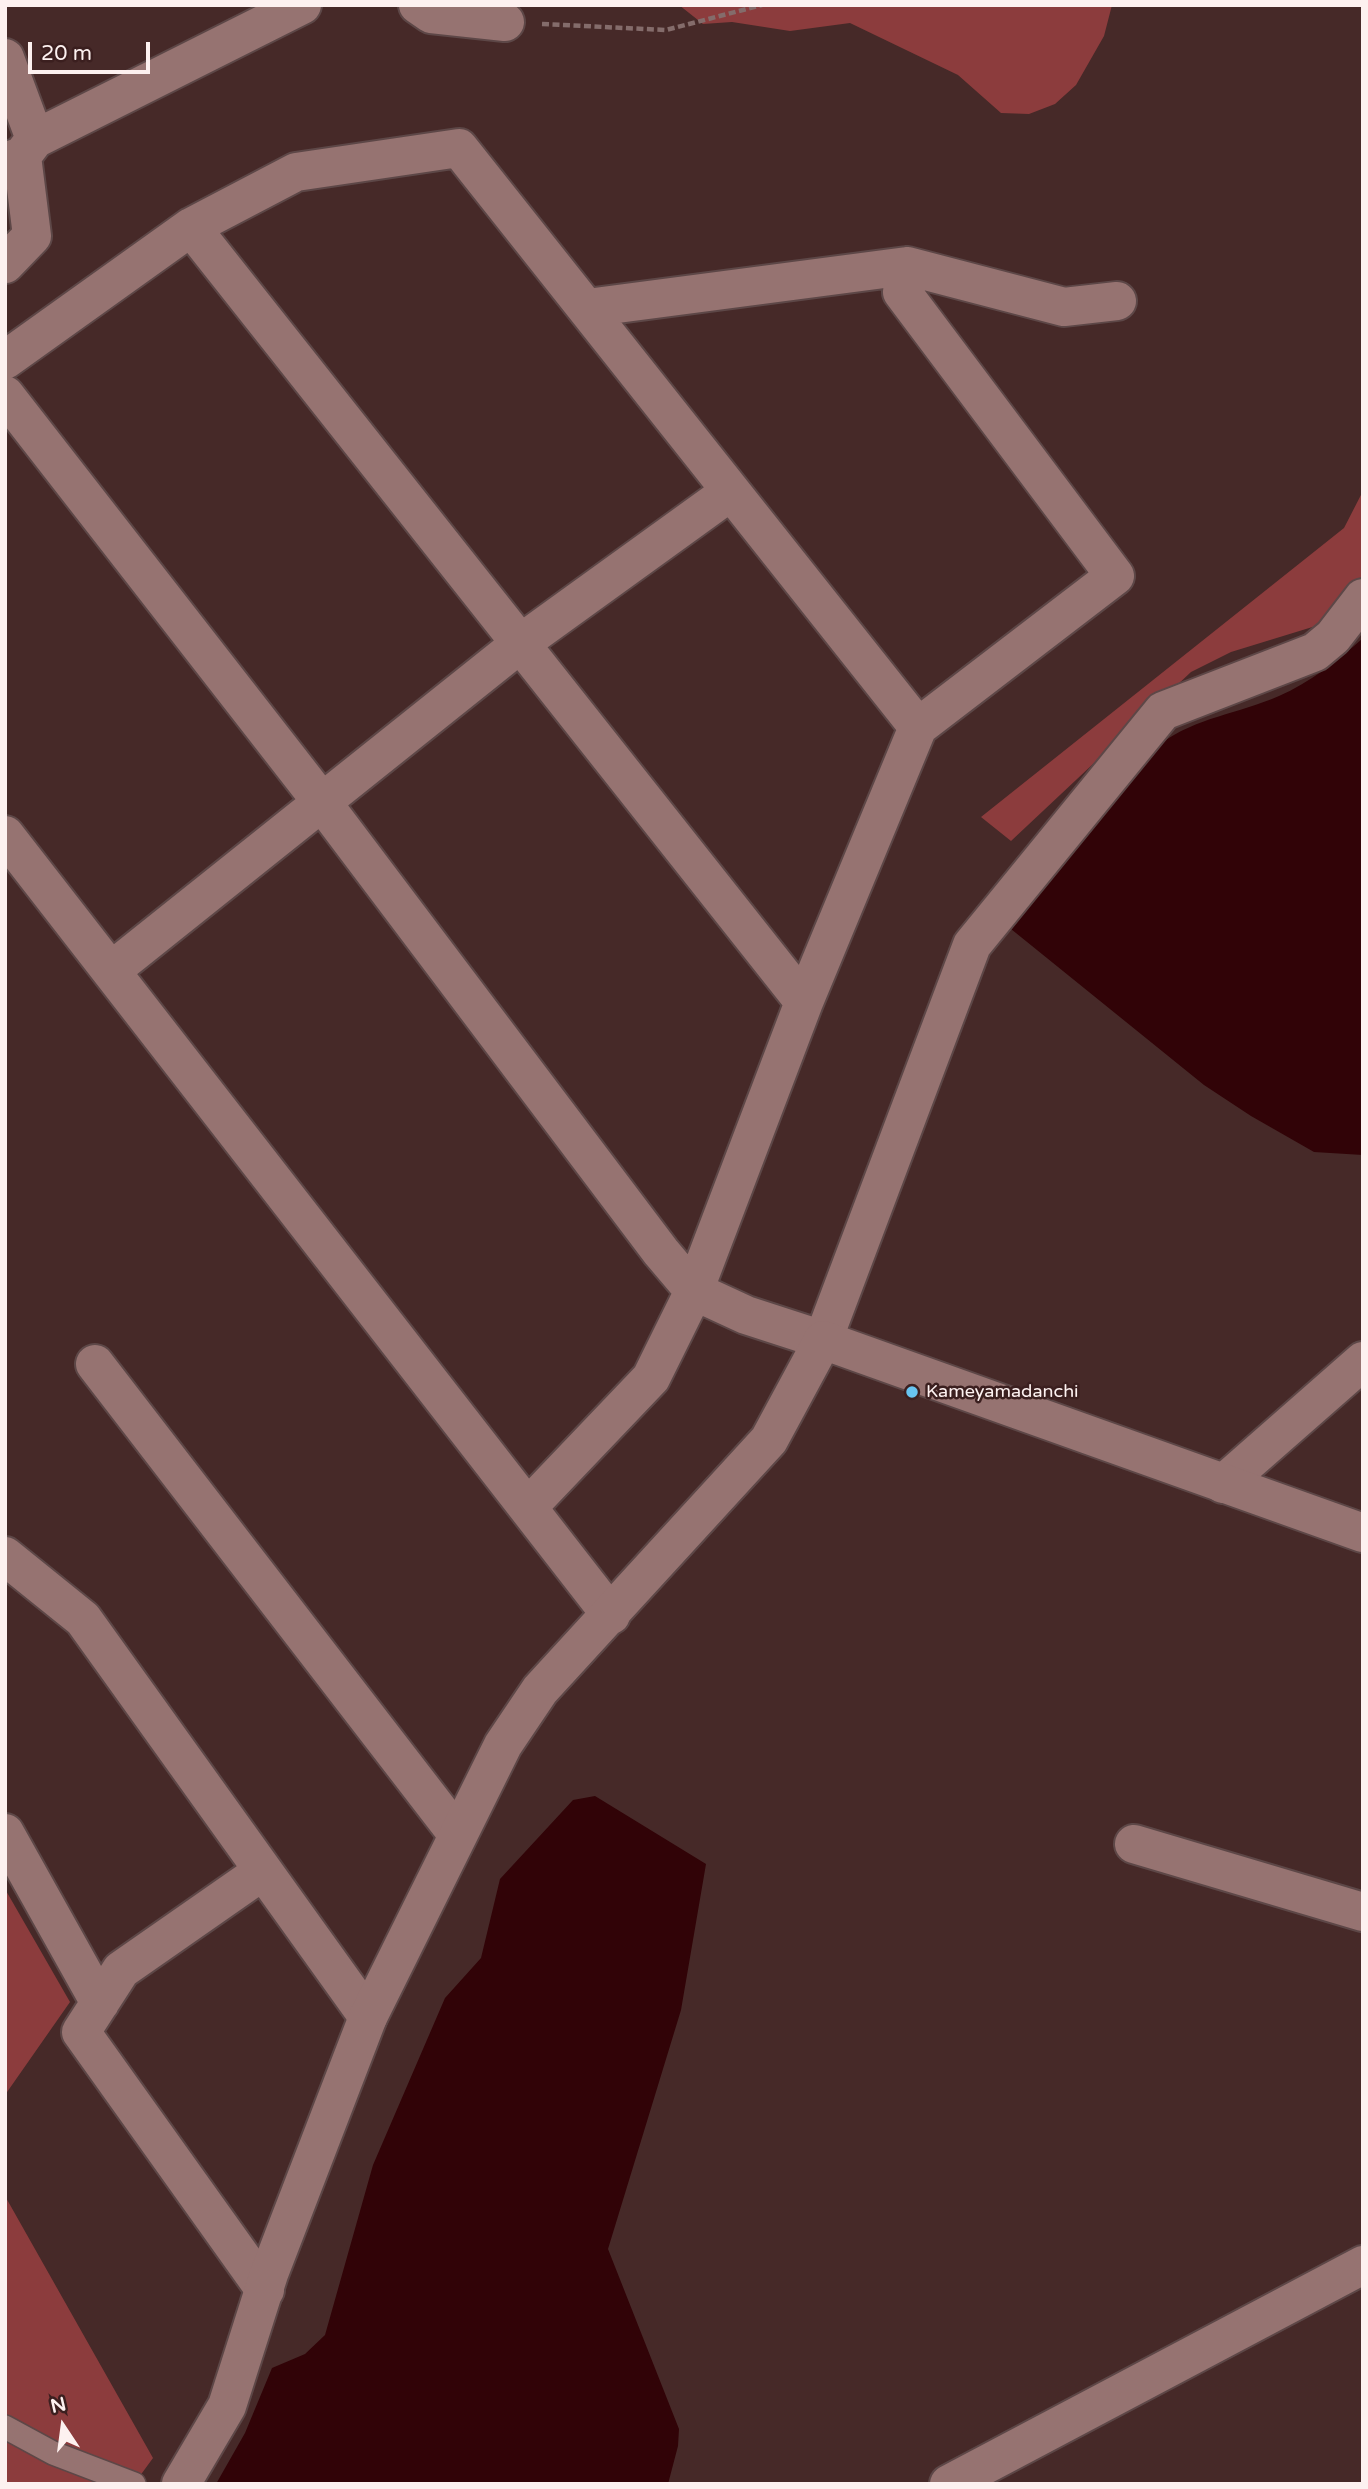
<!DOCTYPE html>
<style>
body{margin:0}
#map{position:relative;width:1368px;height:2489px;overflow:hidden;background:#462928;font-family:"Varela Round",sans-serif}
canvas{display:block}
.frame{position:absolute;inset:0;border:7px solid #fdf1f0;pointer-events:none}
.north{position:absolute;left:28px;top:2391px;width:70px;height:70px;-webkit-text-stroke:5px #3b1f1f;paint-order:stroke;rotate:347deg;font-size:19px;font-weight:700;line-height:28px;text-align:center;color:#fdf1f0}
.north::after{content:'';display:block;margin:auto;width:24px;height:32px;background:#fdf1f0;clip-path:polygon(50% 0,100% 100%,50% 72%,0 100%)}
.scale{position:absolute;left:28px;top:42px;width:122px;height:32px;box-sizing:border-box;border:4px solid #fdf1f0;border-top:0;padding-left:9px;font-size:21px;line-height:24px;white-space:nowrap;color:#fdf1f0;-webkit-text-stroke:5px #3b1f1f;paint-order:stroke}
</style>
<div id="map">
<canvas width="1368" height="2489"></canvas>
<div class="frame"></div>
<div class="north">N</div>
<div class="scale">20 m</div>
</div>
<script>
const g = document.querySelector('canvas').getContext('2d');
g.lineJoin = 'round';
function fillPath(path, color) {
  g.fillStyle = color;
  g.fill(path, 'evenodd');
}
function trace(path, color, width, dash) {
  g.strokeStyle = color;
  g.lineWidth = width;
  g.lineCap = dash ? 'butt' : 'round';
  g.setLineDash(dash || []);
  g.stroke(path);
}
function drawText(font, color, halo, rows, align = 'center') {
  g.font = font + ' "Varela Round",sans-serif';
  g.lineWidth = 5;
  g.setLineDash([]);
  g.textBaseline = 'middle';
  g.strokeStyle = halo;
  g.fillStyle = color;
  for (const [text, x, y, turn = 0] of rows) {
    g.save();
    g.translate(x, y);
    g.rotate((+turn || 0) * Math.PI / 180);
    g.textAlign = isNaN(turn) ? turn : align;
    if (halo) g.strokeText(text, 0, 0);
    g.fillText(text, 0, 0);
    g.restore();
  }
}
fillPath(new Path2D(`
 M679 5H1112L1104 36 1076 85 1055 104 1029 114 1001 113 958 75 850 23 790 31 732 22 703 24Z
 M1363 491V595L1332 621 1231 652 1191 672 1011 841 981 817 1344 528Z
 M5 1889 70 2002 5 2095Z
 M5 2196 153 2458 134 2484H5Z`), '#8c3c3d');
fillPath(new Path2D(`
 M1363 638V1155L1314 1152 1251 1116 1204 1085 1011 929 1160 744C1197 717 1238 714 1279 696 1309 683 1339 660 1363 638Z
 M595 1796 706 1864 681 2010 608 2249 679 2429 678 2446 668 2484H216L245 2433 272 2368 305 2354 325 2335 373 2165 445 1998 481 1958 500 1879 573 1800Z`), '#310307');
const service = new Path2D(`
 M5 2427 53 2453 134 2484`);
const minor = new Path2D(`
 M418 5 431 14 505 22
 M5 58 35 139
 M5 162 22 156 35 139 302 5
 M191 227 804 1002
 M5 264 32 236 22 156
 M907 266 1064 307 1117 301
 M5 360 191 227 296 172 459 148 918 727
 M5 395 321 801 661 1252 694 1291 746 1315 823 1340 972 945 1163 711 1315 652 1333 637 1363 598
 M5 835 611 1615
 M112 970 521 643 730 492
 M95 1364 457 1834
 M1223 1484 1363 1361
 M528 1507 651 1378 694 1291 804 1002 918 727 1115 576 902 292 907 266 587 308
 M5 1556 83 1619 368 2017
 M5 1833 100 2003
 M1134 1844 1363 1912
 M263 1871 121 1970 81 2032 265 2290
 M949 2484 1363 2265`);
const tertiary = new Path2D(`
 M181 2484 227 2406 269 2274 368 2017 503 1745 540 1690 769 1440 823 1340 1363 1533`);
trace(service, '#5d4747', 26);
trace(minor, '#5d4747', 42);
trace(tertiary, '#5d4747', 42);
trace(new Path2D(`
 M542 24 666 30 762 5`), '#846c6b', 4.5, [7, 3.5]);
trace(service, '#967371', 23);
trace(minor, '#967371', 38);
trace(tertiary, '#967371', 38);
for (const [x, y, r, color] of [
 [912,1392,7,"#68c4f0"]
]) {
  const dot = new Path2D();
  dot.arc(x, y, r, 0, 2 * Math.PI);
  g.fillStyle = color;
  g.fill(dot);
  trace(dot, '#3b1f1f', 2.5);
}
drawText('18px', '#fdf1f0', '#3b1f1f', [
 ["Kameyamadanchi",926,1392]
], 'left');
</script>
